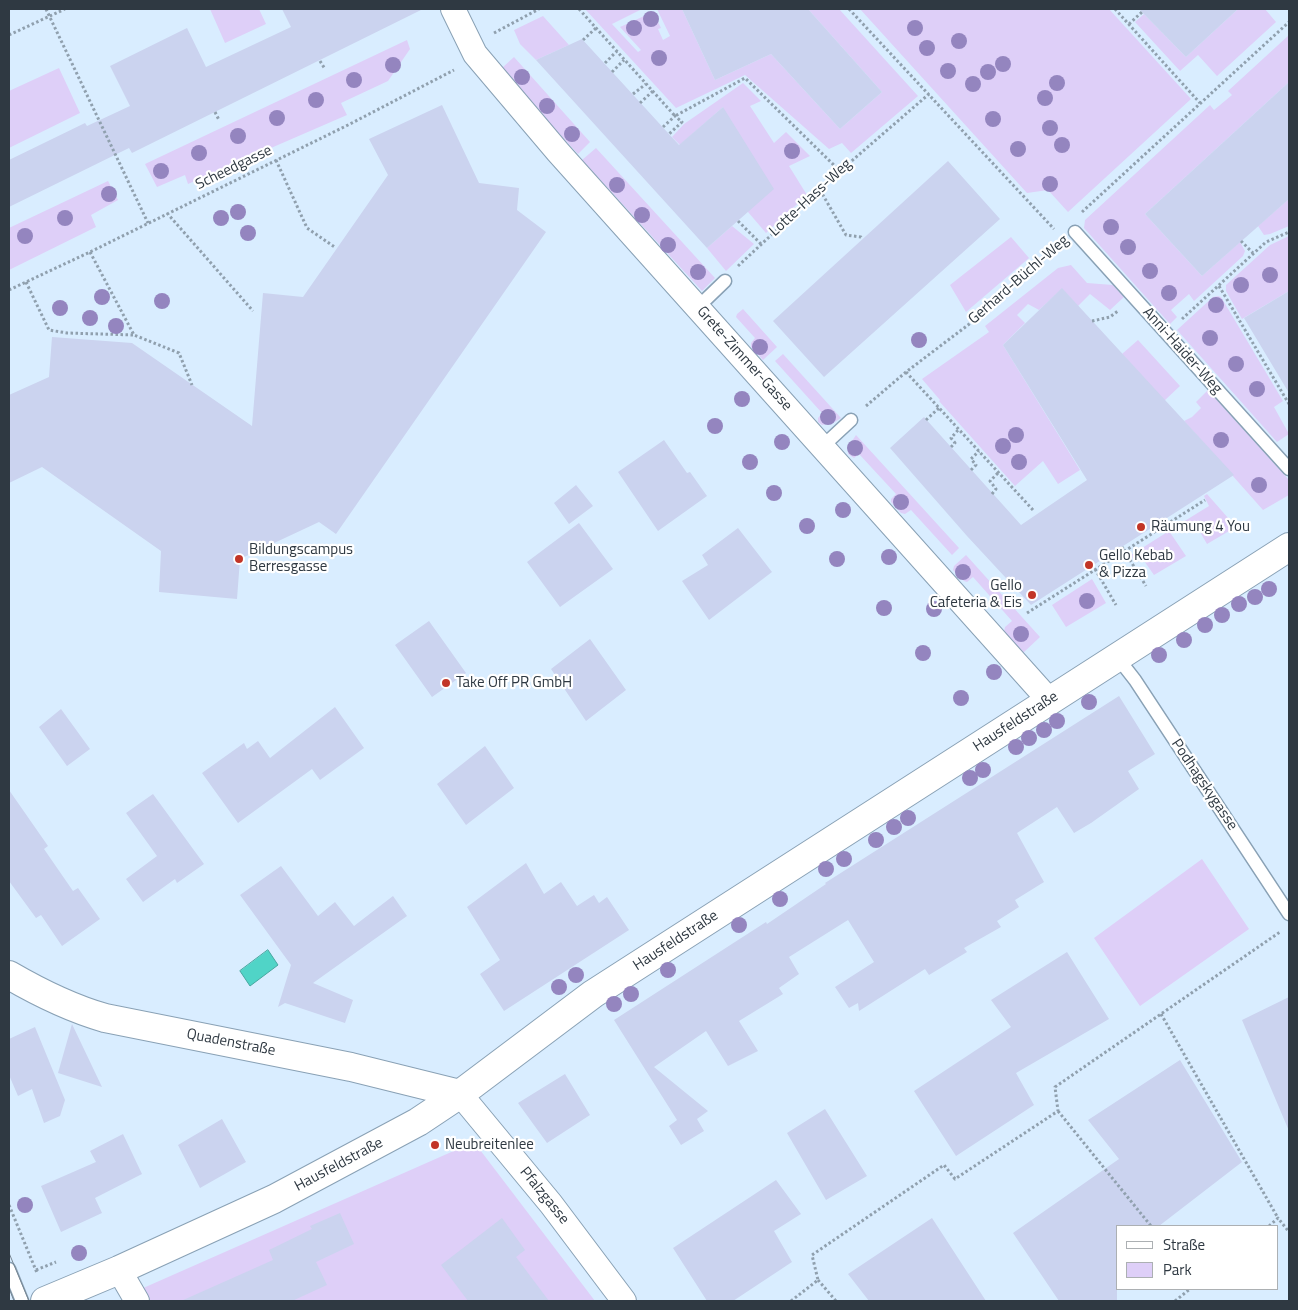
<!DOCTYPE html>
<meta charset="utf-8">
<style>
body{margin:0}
#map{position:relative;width:1298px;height:1310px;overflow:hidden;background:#d9edff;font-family:"Titillium Web",sans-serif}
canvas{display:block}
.frame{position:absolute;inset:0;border:10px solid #2f3942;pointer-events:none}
.legend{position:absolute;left:1116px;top:1225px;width:162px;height:65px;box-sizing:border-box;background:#fff;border:1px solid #acb0b3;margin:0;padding:6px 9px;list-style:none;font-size:15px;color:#2f3942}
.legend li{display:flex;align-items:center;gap:10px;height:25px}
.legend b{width:25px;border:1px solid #acb0b3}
</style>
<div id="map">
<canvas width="1298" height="1310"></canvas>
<div class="frame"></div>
<ul class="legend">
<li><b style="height:6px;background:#fff"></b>Straße</li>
<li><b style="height:14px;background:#decff8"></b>Park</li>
</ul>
</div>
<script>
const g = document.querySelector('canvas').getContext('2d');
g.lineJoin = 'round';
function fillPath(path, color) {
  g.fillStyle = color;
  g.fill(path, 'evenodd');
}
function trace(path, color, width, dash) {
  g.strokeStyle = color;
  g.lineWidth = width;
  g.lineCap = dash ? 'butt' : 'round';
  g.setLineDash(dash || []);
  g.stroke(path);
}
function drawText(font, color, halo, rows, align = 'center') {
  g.font = font + ' "Titillium Web",sans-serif';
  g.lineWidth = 4.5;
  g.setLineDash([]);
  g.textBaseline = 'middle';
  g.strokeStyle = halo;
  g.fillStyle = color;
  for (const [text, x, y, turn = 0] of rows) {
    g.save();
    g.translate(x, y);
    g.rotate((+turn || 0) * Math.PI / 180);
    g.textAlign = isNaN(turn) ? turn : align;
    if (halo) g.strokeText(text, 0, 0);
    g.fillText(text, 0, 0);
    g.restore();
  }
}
fillPath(new Path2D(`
 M210 9H259L266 24 225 43Z
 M585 9H642L612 24 638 52 641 50 620 27 653 12 661 28 658 29 663 40 670 36 657 9H682L715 80 771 54 840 129 882 92 808 9H839L918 96 851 153 842 143 829 149 745 75 676 108Z
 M860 9H1109L1191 99 1068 212 1048 190 1027 193Z
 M1238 9H1265L1276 22 1217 76 1198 55 1180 71 1135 22 1144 14 1186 57Z
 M543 16 569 45 536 60 520 44 514 30Z
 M1289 35V82L1145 214 1202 276 1240 242 1245 251 1243 256 1194 301 1189 294 1171 310 1177 317 1170 324 1084 228 1085 220 1210 105 1214 110 1232 95 1228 91Z
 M407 40 410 49 388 81 341 103 347 115 188 184 185 175 157 187 145 164Z
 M514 57 590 142 578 154 525 97 502 68Z
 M59 68 80 113 9 148V91Z
 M743 83 761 101 750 106 774 143 786 132 810 156 789 166 807 195 766 233 748 212 723 107 680 145 672 137 684 124Z
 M596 148 715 278 702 291 582 160Z
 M108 181 118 200 91 215 96 227 9 270V228Z
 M1289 199V226L1270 234 1264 235 1258 226Z
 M732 226 754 244 726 271 707 248Z
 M1289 236V291L1242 319 1226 291V285L1270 245Z
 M1011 237 1029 258 966 312 950 285Z
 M1071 265 1087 283 1113 285 1124 297 1110 310 1090 294 1078 306 1062 289 1039 310 1028 304 1017 315 1025 323 1003 345 1080 470 1058 484 1043 461 1015 486 939 401 940 400 922 379 989 332 985 326 1058 268Z
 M1218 296 1221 297 1283 401 1274 407 1289 434 1277 442 1177 330 1213 297Z
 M743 309 777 347 763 360 751 347V343L755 338 736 317 737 314Z
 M1138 340 1180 386 1164 401 1122 354Z
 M783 354 841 418 833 423 822 425 818 422V418L822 413 775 361Z
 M1208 390 1289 480V495L1263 510 1184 421 1192 417 1201 408 1196 402Z
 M856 435 959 548 952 555 911 510 905 514 901 513 891 502V499L896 494 859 454 854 458 848 454 850 444Z
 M1207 494 1236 527 1207 544 1196 525 1188 529 1183 522 1209 506 1204 496Z
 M1169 531 1186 556 1154 575 1142 558 1135 562 1131 555Z
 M966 555 1040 637 1023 653 1004 632 1005 627 1012 621 973 577 967 582 964 581 953 570 954 566Z
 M1092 579 1106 603 1066 627 1052 605Z
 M1202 859 1249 929 1140 1006 1094 938Z
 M474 1142 595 1301H148L141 1289Z`), '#decff8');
const water = new Path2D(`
 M268 950 278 965 250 986 240 971Z`);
fillPath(water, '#50d4c7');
trace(water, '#46a69f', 1);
fillPath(new Path2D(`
 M282 9H423L132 153 129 148 9 207V160L85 123 87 126 130 106 110 66 187 28 206 67 291 27Z
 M682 9H808L882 92 840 129 771 54 715 80Z
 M1139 9H1238L1186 57Z
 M582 39 679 145 723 107 774 189 707 248 536 60Z
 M1289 82V199L1202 276 1145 214Z
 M442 105 479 183 519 188 517 210 546 232 336 534 319 522 240 559 237 599 159 592 161 551 42 467 9 483V395L49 377 52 337 132 343 252 426 263 293 303 297 388 175 369 139Z
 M948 161 1000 219 824 377 773 321Z
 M1062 288 1234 475 1031 605 967 536 890 448 924 417 1021 525 1087 480 1003 345Z
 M1289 291V393L1244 318Z
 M664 440 687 473 690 472 707 496 658 531 618 472Z
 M576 485 593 506 569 524 554 503Z
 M579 523 613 569 560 607 527 562Z
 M738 528 772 572 709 620 682 581 708 565 702 555Z
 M429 621 466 673 432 697 395 645Z
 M590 639 626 690 586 721 551 669Z
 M1119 696 1155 754 1128 771 1139 789 1091 823 1074 833 1057 807 1017 833 1044 882 1015 900 1019 907 997 921 1001 927 964 948 967 952 929 975 925 969 859 1011 858 1003 849 1008 835 987 874 962 848 920 789 957 799 974 779 988 783 994 739 1021 758 1051 728 1066 706 1031 654 1067 708 1111 697 1119 704 1131 681 1145 669 1126 677 1120 614 1020 766 922 767 924 826 884 825 883Z
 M335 707 364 748 320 780 312 769 238 823 202 773 244 743 247 749 258 741 270 758Z
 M61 709 90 749 67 766 39 727Z
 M485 746 514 788 466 825 437 784Z
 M9 790 48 846 44 849 73 891 78 888 100 919 62 946 41 915 36 918 9 881Z
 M153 794 204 864 177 883 175 879 143 902 126 879 157 856 126 813Z
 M526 863 544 894 561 882 577 906 594 895 599 903 607 897 629 930 504 1011 480 974 500 960 467 907Z
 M281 866 318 916 335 902 354 926 393 896 407 916 313 983 353 1000 345 1023 285 1003 278 1007 291 965 240 895Z
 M1067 952 1109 1019 1016 1073 1034 1105 956 1156 914 1091 1011 1027 991 1000Z
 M1289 997V1131L1242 1020Z
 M72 1024 102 1087 58 1073Z
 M35 1027 65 1100 60 1116 44 1123 32 1089 18 1096 9 1075V1039Z
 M1180 1060 1242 1162 1159 1226H1117V1301H1059L1013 1233 1119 1159 1088 1120Z
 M565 1074 590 1115 547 1143 518 1103Z
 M825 1109 867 1176 826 1200 787 1133Z
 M222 1119 246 1162 200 1188 178 1145Z
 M123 1134 142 1174 95 1198 102 1213 61 1232 41 1186 96 1162 90 1151Z
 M776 1180 801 1214 774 1231 792 1262 733 1301H707L673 1248Z
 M340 1213 354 1244 316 1262 327 1285 292 1301H181L273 1260 269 1250 312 1229 310 1226Z
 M502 1218 525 1250 516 1257 549 1301H468L441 1265Z
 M932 1218 986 1301H869L848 1274Z`), '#cbd3ef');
const lane = new Path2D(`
 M1075 232 1289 469
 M698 307 725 281
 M823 446 851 420
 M1117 657 1135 680 1289 914
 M9 1269 22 1301`);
const street = new Path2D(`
 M453 9 475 54 558 152 1049 700
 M460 1094 551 1204 624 1301
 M119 1270 137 1301`);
const secondary = new Path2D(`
 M9 975C40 993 70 1008 105 1018L351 1067 460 1094
 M45 1301 119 1270 274 1199 418 1122 460 1094 593 994 1289 547`);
trace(lane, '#89a1b5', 15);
trace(street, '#89a1b5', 26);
trace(secondary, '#89a1b5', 30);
trace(new Path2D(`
 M46 9 148 223
 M579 9 675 116 745 78 840 171
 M849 9 1054 229
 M1115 9 1200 103
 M1129 24 1142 12
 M494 33 539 9
 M9 35 65 9
 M583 40 596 28
 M320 61 325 69
 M605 63 617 51
 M612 72 624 60
 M633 94 646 84
 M640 103 653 91
 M215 112 219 120
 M663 127 675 116 682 122 669 134
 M276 160 307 228 336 248
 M820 190 846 235 861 237 863 239
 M1082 212 1289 22
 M167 213 253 311
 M738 221 762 245
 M1241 241 1253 253
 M90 252 134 335 179 353 192 385
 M738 266 840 171 929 94
 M26 282 49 330 67 333 134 335
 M1219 286 1289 404
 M9 290 90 252 348 125 454 70
 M1182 319 1266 242 1289 232
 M1092 321 1110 317 1118 311
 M906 372 1033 510
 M866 406 906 372 968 325 1059 245
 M926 420 940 407
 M951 447 955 443 951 438 959 429
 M971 470 976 465 971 459 979 451
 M992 494 996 489 990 481 998 473
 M1122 547 1146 586
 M1095 569 1116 605
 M1027 613 1205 500
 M1161 1014 1278 1218
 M1058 1111 1151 1226
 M9 1205 37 1273
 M1269 1226 1278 1218 1289 1232
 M36 1270 56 1262
 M818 1280 836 1301
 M791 1301 818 1280 812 1255 944 1165 955 1179 1058 1111 1055 1087 1280 932
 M1175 1301 1190 1289`), '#90a0ae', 3, [2.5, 2.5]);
trace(lane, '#fff', 12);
trace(street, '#fff', 24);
trace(secondary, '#fff', 28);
trace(new Path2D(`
 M9 1253 29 1301
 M9 1288 14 1301`), '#778692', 1);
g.fillStyle = '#9485bf';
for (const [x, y] of [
 [651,19],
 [634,28],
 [915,28],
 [959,41],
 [927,48],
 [659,58],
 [1003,64],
 [393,65],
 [948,71],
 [988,72],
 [522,77],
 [354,80],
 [1057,83],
 [973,84],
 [1045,98],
 [316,100],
 [547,106],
 [277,118],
 [993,119],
 [1050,128],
 [572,134],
 [238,136],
 [1062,145],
 [1018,149],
 [792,151],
 [199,153],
 [161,171],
 [1050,184],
 [617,185],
 [109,194],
 [238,212],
 [642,215],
 [65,218],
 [221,218],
 [1111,227],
 [248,233],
 [25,236],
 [668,245],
 [1128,247],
 [1150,271],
 [698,272],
 [1270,275],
 [1241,285],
 [1169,293],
 [102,297],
 [162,301],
 [1216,305],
 [60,308],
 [90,318],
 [116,326],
 [1210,338],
 [919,340],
 [760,347],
 [1236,364],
 [1257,389],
 [742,399],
 [828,417],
 [715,426],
 [1016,435],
 [1221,440],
 [782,442],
 [1003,446],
 [855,448],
 [750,462],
 [1019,462],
 [1259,485],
 [774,493],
 [901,502],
 [843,510],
 [807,526],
 [889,557],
 [837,559],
 [963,572],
 [1269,589],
 [1255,597],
 [1087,601],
 [1239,604],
 [884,608],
 [934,609],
 [1222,615],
 [1205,625],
 [1021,634],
 [1184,640],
 [923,653],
 [1159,655],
 [994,672],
 [961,698],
 [1089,702],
 [1057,721],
 [1044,730],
 [1029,738],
 [1016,747],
 [983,770],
 [970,778],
 [908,818],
 [894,827],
 [876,840],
 [844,859],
 [826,869],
 [780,899],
 [739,925],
 [668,970],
 [576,975],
 [559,987],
 [631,994],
 [614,1004],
 [25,1205],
 [79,1253]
]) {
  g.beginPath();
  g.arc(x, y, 8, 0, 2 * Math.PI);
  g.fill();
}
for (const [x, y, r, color] of [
 [1141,527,5,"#c23527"],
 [239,559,5,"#c23527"],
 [1089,565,5,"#c23527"],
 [1032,595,5,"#c23527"],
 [446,683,5,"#c23527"],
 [435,1145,5,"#c23527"]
]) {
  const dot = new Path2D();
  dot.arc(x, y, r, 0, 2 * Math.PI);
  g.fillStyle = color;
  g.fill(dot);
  trace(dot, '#fff', 2);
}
drawText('15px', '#2f3942', '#fff', [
 ["Scheedgasse",234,168,-26],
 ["Lotte-Hass-Weg",811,198,-43],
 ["Gerhard-Büchl-Weg",1019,280,-41],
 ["Anni-Haider-Weg",1182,351,48],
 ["Grete-Zimmer-Gasse",744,359,48],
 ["Hausfeldstraße",1016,722,-33],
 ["Podhagskygasse",1204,785,56],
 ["Hausfeldstraße",676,941,-33],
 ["Quadenstraße",231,1043,11],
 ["Hausfeldstraße",339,1165,-28],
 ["Pfalzgasse",544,1196,51]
]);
drawText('15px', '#2f3942', '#fff', [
 ["Räumung 4 You",1151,527],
 ["Bildungscampus",249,550],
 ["Berresgasse",249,567],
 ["Gello Kebab",1099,556],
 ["& Pizza",1099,573],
 ["Gello",1022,586,"right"],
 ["Cafeteria & Eis",1022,603,"right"],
 ["Take Off PR GmbH",456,683],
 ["Neubreitenlee",445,1145]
], 'left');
</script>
